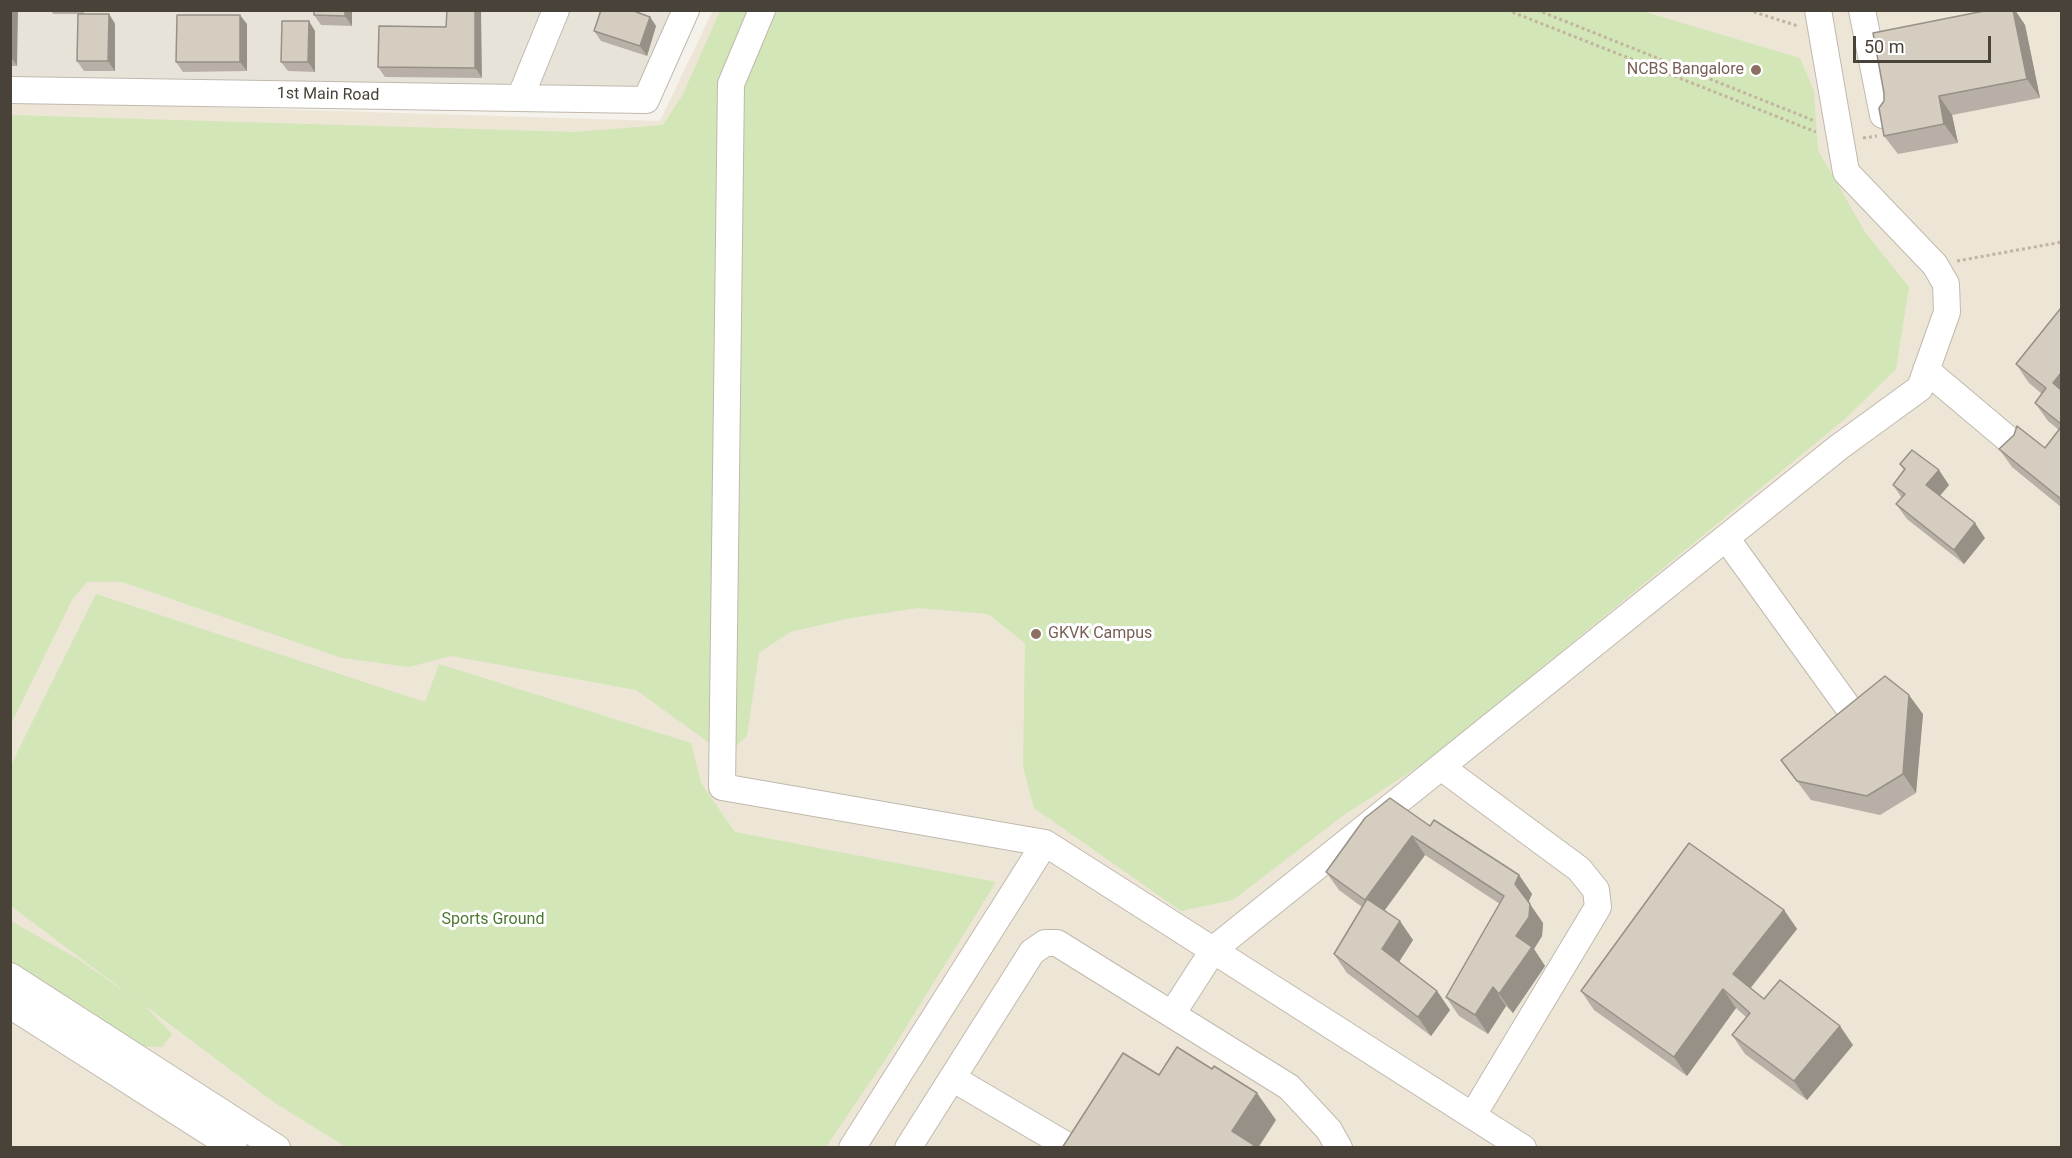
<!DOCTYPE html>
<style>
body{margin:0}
#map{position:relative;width:2072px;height:1158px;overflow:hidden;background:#f5f1eb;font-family:Roboto,sans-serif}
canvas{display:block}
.frame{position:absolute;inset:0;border:12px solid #494239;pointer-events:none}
.scale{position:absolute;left:1853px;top:36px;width:138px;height:27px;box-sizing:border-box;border:3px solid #494239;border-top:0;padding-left:8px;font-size:18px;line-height:21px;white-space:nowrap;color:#494239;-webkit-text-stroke:4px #fff;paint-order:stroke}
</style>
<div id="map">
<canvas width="2072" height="1158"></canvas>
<div class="frame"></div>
<div class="scale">50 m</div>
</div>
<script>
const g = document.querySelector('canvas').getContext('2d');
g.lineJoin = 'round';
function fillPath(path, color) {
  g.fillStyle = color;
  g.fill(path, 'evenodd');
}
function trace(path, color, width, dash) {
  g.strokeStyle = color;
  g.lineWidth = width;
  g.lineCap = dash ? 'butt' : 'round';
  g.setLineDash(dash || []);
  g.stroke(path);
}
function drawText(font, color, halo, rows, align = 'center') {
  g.font = font + ' Roboto,sans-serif';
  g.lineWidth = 6;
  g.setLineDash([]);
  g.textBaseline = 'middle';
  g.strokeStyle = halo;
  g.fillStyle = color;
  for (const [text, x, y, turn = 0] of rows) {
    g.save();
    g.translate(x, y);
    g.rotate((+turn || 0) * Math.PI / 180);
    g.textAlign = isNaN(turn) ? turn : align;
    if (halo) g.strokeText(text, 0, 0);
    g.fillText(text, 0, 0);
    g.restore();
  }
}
fillPath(new Path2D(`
 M11 11H546L515 90 11 78Z
 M564 11H674L640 89 533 86Z`), '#e8e3d9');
fillPath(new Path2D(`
 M713 10 2061 11V1147L11 1148V101L660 121Z`), '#ede6d6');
fillPath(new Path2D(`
 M720 11H1642L1800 58 1814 91 1818 150 1865 232 1909 287 1896 369 1845 419 1430 759 1344 815 1233 900 1181 911 1034 808 1023 767 1025 643 988 614 918 608 851 618 790 632 759 653 747 736 731 750 708 742 636 690 451 656 409 667 342 658 122 582H87L72 600 11 724V115L575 132 663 125 683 94Z
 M96 594 425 702 439 664 691 743 701 783 735 832 996 882 895 1045 826 1147H346L275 1103 144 1005 172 1034 162 1047 130 1046 11 965V921L78 959 135 999 11 906 10 767Z`), '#d2e6b7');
const minor = new Path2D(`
 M762 10 731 84 722 787 1045 843
 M1862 10 1883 115
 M10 90 646 100 686 10
 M520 98 556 10
 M1926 370 2015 445
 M1726 538 1853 714
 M1441 767 1579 869 1596 890 1598 907 1473 1115
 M10 976 277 1148
 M10 1005 234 1148
 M1172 1014 1214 949 1839 447 1920 388 1947 312 1946 284 1935 265 1846 172 1818 10
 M952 1078 1071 1148
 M852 1148 1045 843 1523 1148
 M908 1148 1032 952 1045 943H1057L1289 1087 1329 1130 1339 1148`);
trace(minor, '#c0b9ae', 28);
trace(new Path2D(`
 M1507 10 1816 132
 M1537 10 1815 121
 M1748 10 1798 26
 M1863 138 1877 136
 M1957 261 2062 242`), '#c1b4a0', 3, [3, 3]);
trace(minor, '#fff', 26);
fillPath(new Path2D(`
 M10 10 17 66H10Z
 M51 10H84V14H109L115 24V71H84L77 61 78 14H53Z
 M314 10H352V26L321 25 314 15Z
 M1989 10H2015L2025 25 2040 98 1952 115 1958 143 1898 154 1884 136V101Z
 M650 17 656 26 647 56 601 41 594 31Z
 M247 24V71L183 72 176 62Z
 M446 27 482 78 385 77 378 67Z
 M315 31V72L288 71 281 62Z
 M2061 308V507L2012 467 1999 449 2045 448 2059 430 2048 421 2035 403 2042 394 2029 383 2016 364Z
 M1900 464 1949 485 1940 496 1985 538 1964 564 1907 519 1896 504 1902 498 1893 485 1904 470Z
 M1923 714 1916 793 1880 815 1811 800 1781 760Z
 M1430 826 1519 875 1532 894 1528 902 1543 923 1542 936 1534 949 1545 966 1513 1013 1506 1006 1488 1034 1459 1016 1446 997 1500 904 1425 855 1385 910 1413 940 1399 962 1437 991 1450 1010 1431 1036 1347 973 1334 954 1362 907 1339 890 1326 872Z
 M1784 910 1797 929 1751 988 1764 999 1853 1045 1807 1100 1745 1054 1732 1035 1746 1017 1736 1008 1687 1076 1594 1010 1581 991Z`), '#b8b0a6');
fillPath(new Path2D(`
 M11 10H18L17 66 10 56Z
 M345 10H352V26L345 16Z
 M475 10H481L482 78 475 68Z
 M2013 10H2015L2025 25 2040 98 2027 79Z
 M109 14 115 24V71L108 61Z
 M240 15 247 24V71L240 62Z
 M650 17 656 26 647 56 640 46Z
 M309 21 315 31V72L308 62Z
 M1939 96 1952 115 1958 143 1944 124Z
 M2061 373V395L2053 383Z
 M1939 470 1949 485 1936 500 1926 485Z
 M1975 523 1985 538 1964 564 1954 550Z
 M1909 695 1923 714 1916 793 1903 774Z
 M1412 836 1425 855 1378 919 1365 900Z
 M1519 875 1532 894 1528 903 1515 884Z
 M1530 904 1543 923 1542 936 1534 949 1545 966 1513 1013 1499 994 1516 936Z
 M1784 910 1797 929 1746 993 1733 974Z
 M1400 921 1413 940 1395 968 1382 949Z
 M1493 987 1506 1006 1488 1034 1475 1015Z
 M1723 989 1736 1008 1687 1076 1674 1057Z
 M1437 991 1450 1010 1431 1036 1418 1017Z
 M1840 1026 1853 1045 1807 1100 1794 1081Z
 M1257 1093 1276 1120 1258 1148H1244L1232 1131Z`), '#969087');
const building = new Path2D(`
 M314 10H345V16L314 15Z
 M447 10H475V68L378 67 379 26 446 27Z
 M601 10H631L650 17 640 46 594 31Z
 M1989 10H2013L2027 79 1939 96 1944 124 1884 136 1879 108 1884 101V93L1873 33Z
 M78 14H109L108 61H77Z
 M177 15H240V62H176Z
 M282 21H309L308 62H281Z
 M2061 308V373L2053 383 2061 390V424L2035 403 2046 388 2016 364Z
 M2017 426 2045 448 2061 427V499L1999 449 2014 435Z
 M1912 450 1939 470 1926 485 1975 523 1954 550 1896 504 1905 494 1893 485 1905 469 1900 464Z
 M1885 676 1909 695 1903 774 1867 796 1797 781 1781 760Z
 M1390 798 1430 826 1434 820 1519 875 1515 884 1530 904 1529 917 1516 936 1532 947 1499 994 1493 987 1475 1015 1446 997 1504 896 1412 836 1365 900 1326 872 1365 818Z
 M1689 843 1784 910 1733 974 1764 999 1780 980 1840 1026 1794 1081 1732 1035 1750 1013 1723 989 1674 1057 1581 991Z
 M1367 899 1400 921 1382 949 1437 991 1418 1017 1334 954Z
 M1177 1047 1212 1069 1214 1066 1257 1093 1232 1131 1254 1145 1252 1148H1062L1123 1053 1159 1075Z`);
fillPath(building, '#d6cdc1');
trace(building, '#969087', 1.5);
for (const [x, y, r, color] of [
 [1756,70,6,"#8d6e63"],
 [1036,634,6,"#8d6e63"]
]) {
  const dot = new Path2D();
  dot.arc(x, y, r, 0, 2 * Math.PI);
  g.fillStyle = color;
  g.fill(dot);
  trace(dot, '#fff', 2);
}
drawText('16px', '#785e54', '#fff', [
 ["NCBS Bangalore",1744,70],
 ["GKVK Campus",1048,634,"left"]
], 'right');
drawText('16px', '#494239', '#fff', [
 ["1st Main Road",328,95,1]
]);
drawText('16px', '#4c782f', '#fff', [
 ["Sports Ground",493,920]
]);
</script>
